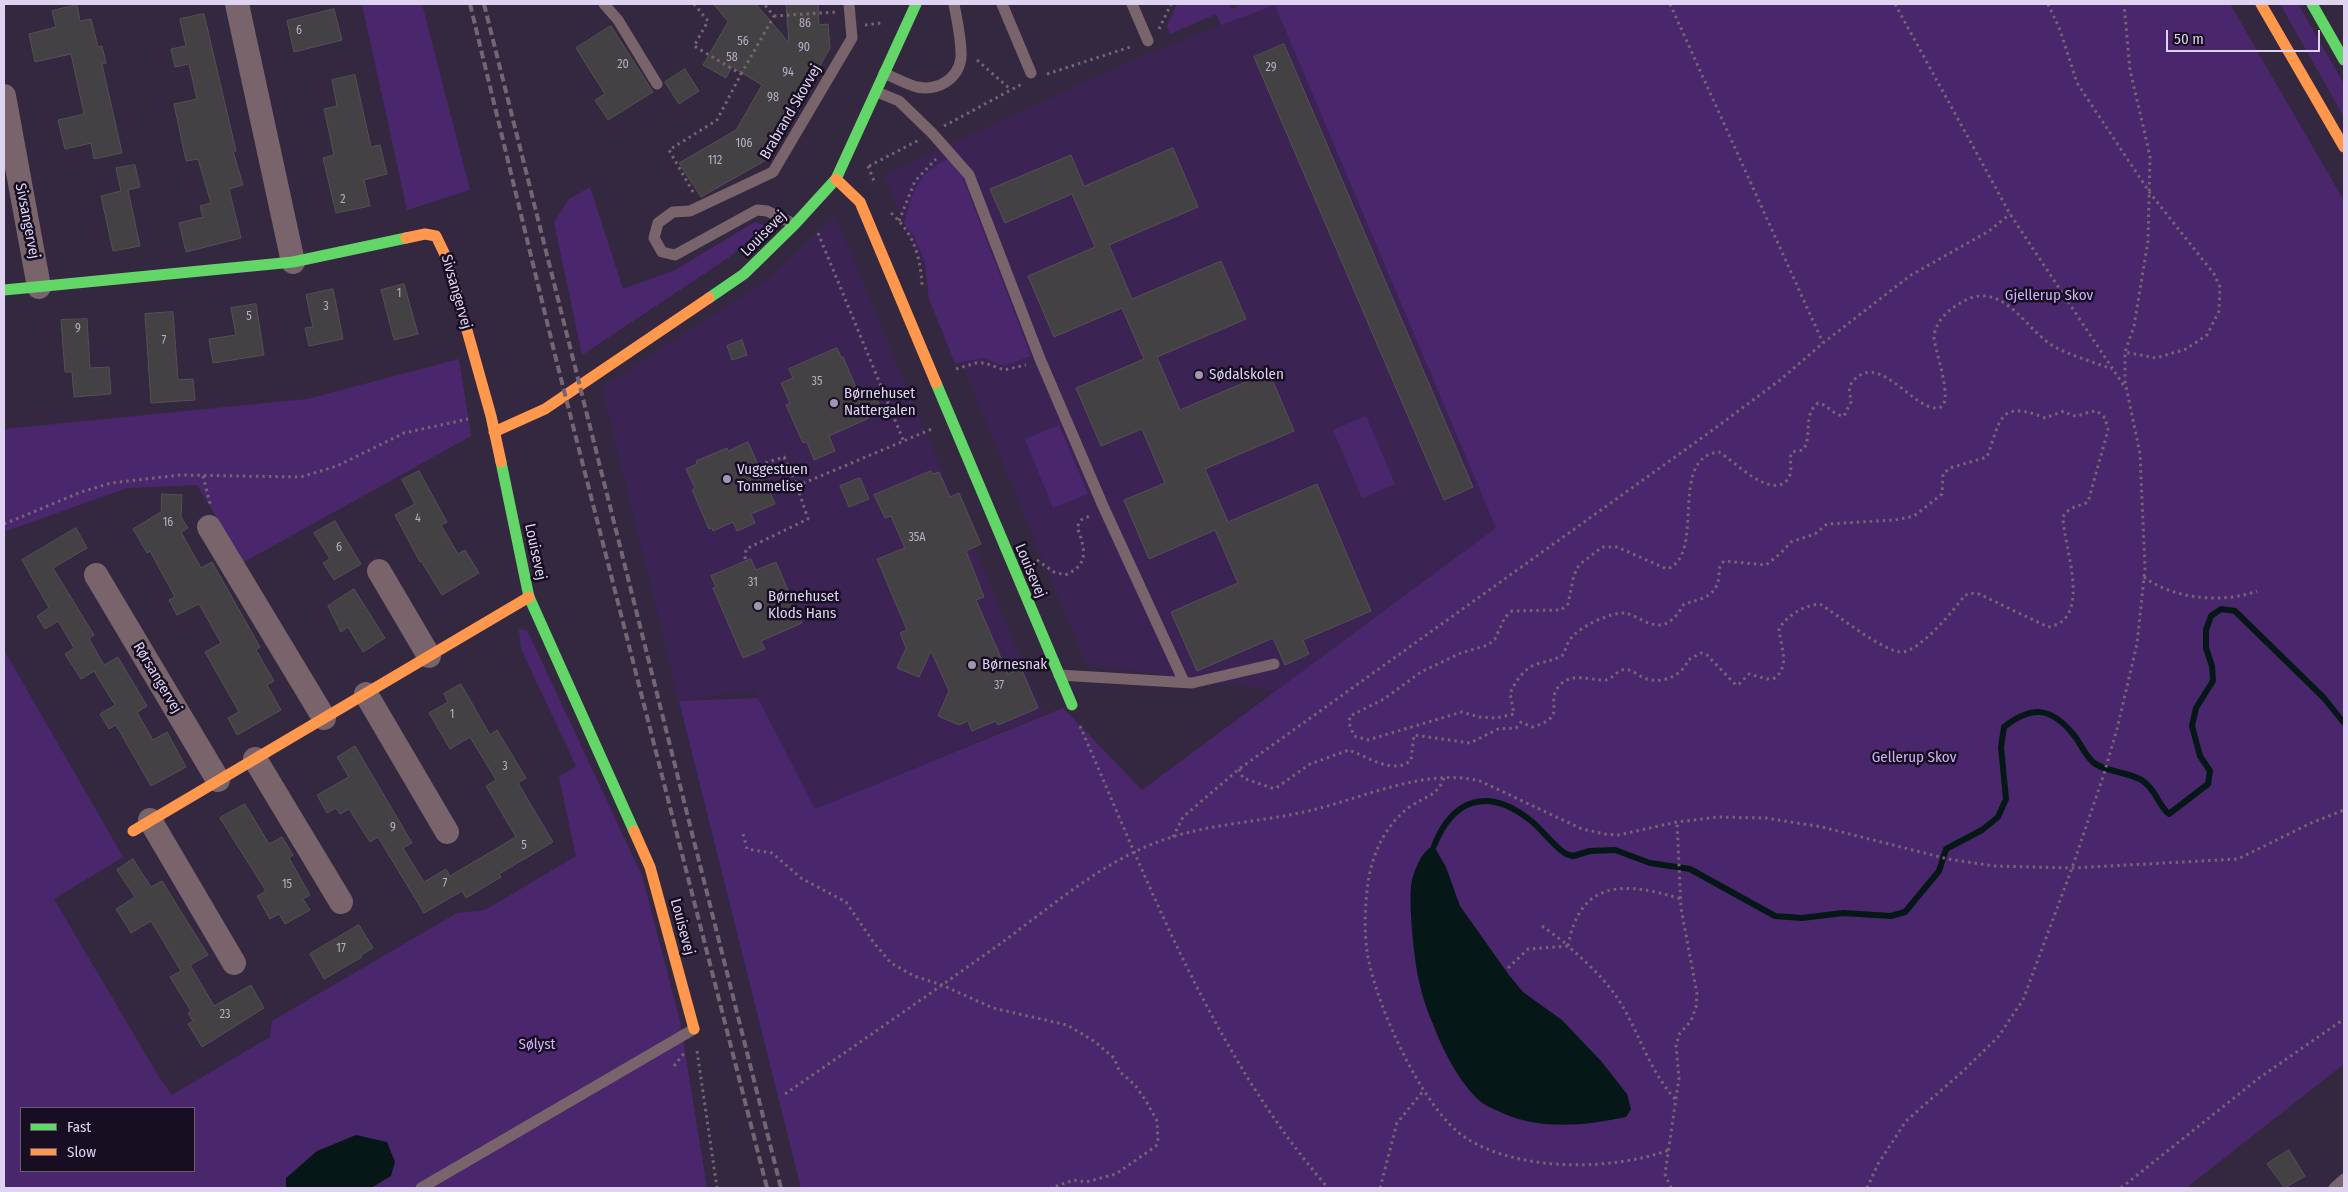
<!DOCTYPE html>
<meta charset="utf-8">
<style>
body{margin:0}
#map{position:relative;width:2348px;height:1192px;overflow:hidden;background:#342840;font-family:"Fira Sans Condensed",sans-serif}
canvas{display:block}
.frame{position:absolute;inset:0;border:5px solid #ded3f0;pointer-events:none}
.legend{position:absolute;left:20px;top:1107px;width:175px;height:65px;box-sizing:border-box;background:#170e22;border:1px solid #675d74;margin:0;padding:6px 9px;list-style:none;font-size:15px;color:#ded3f0}
.legend li{display:flex;align-items:center;gap:10px;height:25px}
.legend b{width:25px;border:1px solid #675d74}
.scale{position:absolute;left:2166px;top:30px;width:154px;height:22px;box-sizing:border-box;border:2px solid #ded3f0;border-top:0;padding-left:6px;font-size:15px;line-height:18px;white-space:nowrap;color:#ded3f0;-webkit-text-stroke:4px #170e22;paint-order:stroke}
</style>
<div id="map">
<canvas width="2348" height="1192"></canvas>
<div class="frame"></div>
<ul class="legend">
<li><b style="height:6px;background:#63d668"></b>Fast</li>
<li><b style="height:6px;background:#ff974d"></b>Slow</li>
</ul>
<div class="scale">50 m</div>
</div>
<script>
const g = document.querySelector('canvas').getContext('2d');
g.lineJoin = 'round';
function fillPath(path, color) {
  g.fillStyle = color;
  g.fill(path, 'evenodd');
}
function trace(path, color, width, dash) {
  g.strokeStyle = color;
  g.lineWidth = width;
  g.lineCap = dash ? 'butt' : 'round';
  g.setLineDash(dash || []);
  g.stroke(path);
}
function drawText(font, color, halo, rows, align = 'center') {
  g.font = font + ' "Fira Sans Condensed",sans-serif';
  g.lineWidth = 5;
  g.setLineDash([]);
  g.textBaseline = 'middle';
  g.strokeStyle = halo;
  g.fillStyle = color;
  for (const [text, x, y, turn = 0] of rows) {
    g.save();
    g.translate(x, y);
    g.rotate((+turn || 0) * Math.PI / 180);
    g.textAlign = isNaN(turn) ? turn : align;
    if (halo) g.strokeText(text, 0, 0);
    g.fillText(text, 0, 0);
    g.restore();
  }
}
fillPath(new Path2D(`
 M1275 4 1496 528 1277 691 1086 664 884 175 1137 58Z
 M835 216 1044 714 815 809 754 690 679 701 602 387 767 280Z`), '#3b2454');
fillPath(new Path2D(`
 M362 4H422L470 190 407 210Z
 M1177 4H1229L1233 9 1239 4H2230L2344 201V1064L2186 1188H801L679 701 758 698 815 809 1063 708 1142 790 1496 528 1275 5 1221 25 1216 14 1170 34 1167 26Z
 M2280 4H2298L2344 84V117Z
 M948 159 962 176 1031 356 1004 366 983 358 955 363 929 299 925 262 914 236 904 223C914 191 915 175 948 159Z
 M590 187 623 289 675 270 755 222 766 226 728 258 582 355 554 222 569 199Z
 M459 359 471 436 244 562 197 485 127 488 4 532V429L307 399Z
 M1366 416 1395 484 1362 498 1333 430Z
 M1059 425 1088 494 1053 508 1025 439Z
 M519 629 527 630 642 876 680 1021 707 1188H4V650L123 857 54 899 159 1077 172 1095 270 1037 272 1021 457 913 485 910 576 856 559 777 576 766 521 649ZM21 1108H194V1171H21Z`), '#4a276c');
fillPath(new Path2D(`
 M1434 846 1446 867 1460 906 1509 975 1523 992 1562 1020 1601 1061 1627 1094 1631 1109 1626 1117C1583 1126 1537 1131 1496 1110 1491 1108 1484 1105 1480 1101 1460 1084 1442 1049 1433 1024 1427 1011 1422 995 1419 981 1414 960 1409 908 1411 887 1412 874 1422 849 1434 846Z
 M356 1135 387 1142 395 1162 391 1176 371 1188H286V1178L317 1151Z`), '#061717');
trace(new Path2D(`
 M1434 846C1453 798 1488 787 1530 820 1543 830 1552 845 1566 854L1573 856 1590 851 1615 850 1650 863 1690 869 1775 916 1802 918 1843 913 1891 916 1905 912 1939 871 1946 849 1982 830 1998 817 2006 799 2001 747 2004 727C2031 706 2050 706 2073 734 2080 742 2084 754 2093 762 2104 772 2130 772 2143 781 2157 791 2158 805 2169 814L2208 784 2210 771 2200 756 2192 726 2196 708 2213 681 2212 666 2206 648V630L2211 616 2221 609 2235 611 2324 698 2344 723`), '#061717', 6);
const building = new Path2D(`
 M714 4H756L789 43 786 4H818L819 25 828 24 830 48 766 160 701 197 679 163 736 130 762 85 732 67 726 78 703 65 728 22Z
 M77 5 80 21 91 19 98 47 102 46 106 63 102 64 122 153 94 159 91 143 65 149 58 120 84 114 71 54 35 62 29 34 56 27 52 11Z
 M334 9 342 40 294 52 287 21Z
 M204 14 236 151H233L243 185 229 189 241 238 186 252 179 223 203 217 200 206 211 203 198 159 186 161 174 104 197 99 189 64 175 67 171 49 186 46 180 19Z
 M611 26 653 92 608 120 595 100 605 94 576 48Z
 M1284 44 1473 487 1444 500 1254 57Z
 M685 69 699 91 679 104 665 82Z
 M355 75 371 147 380 145 387 174 364 180 370 206 336 213 323 158 334 155 324 109 337 106 332 80Z
 M1173 148 1198 207 1109 245 1132 299 1221 261 1246 319 1157 357 1180 410 1269 372 1294 431 1205 469 1228 522 1317 484 1371 611 1303 640 1309 654 1285 665 1273 638 1197 671 1171 612 1238 583 1215 530 1149 559 1124 500 1165 483 1142 429 1101 446 1076 388 1144 359 1122 308 1054 337 1028 276 1095 247 1072 194 1005 223 990 189 1071 155 1084 186Z
 M135 165 140 187 128 190 140 246 113 251 101 196 121 191 116 168Z
 M404 284 418 334 394 340 381 290Z
 M333 289 343 339 309 346 305 328 313 327 306 295Z
 M256 304 264 355 213 363 209 339 236 335 231 308Z
 M173 312 178 380 193 379 195 400 151 403 145 314Z
 M87 319 90 368 109 367 111 394 74 397 72 372H65L61 320Z
 M742 340 747 355 732 360 727 346Z
 M837 348 841 357H843L860 397 873 391 882 410 868 416 869 418 829 436 835 451 814 460 807 442 803 443 786 405 790 403 781 383 793 378 789 369Z
 M748 442 775 504 751 514 755 523 737 531 733 522 713 531 712 528 709 529 692 490 695 488 686 469 697 464 696 461 727 448 728 451Z
 M419 471 447 522 441 525 458 554 465 550 479 573 442 595 421 561 420 562 395 515 415 504 402 480Z
 M931 471 933 474 939 472 950 497 959 493 981 544 966 551 984 597 976 600 1008 674 1021 668 1038 708 998 725 996 721 972 731 968 721 959 725 938 716 949 691 931 651 919 677 897 668 906 648 900 633 907 630 877 559 905 548 891 516 885 518 874 495Z
 M860 478 869 499 849 507 840 486Z
 M162 494 182 495 181 517 188 528 181 532 201 568 212 562 260 647 256 650 274 681 267 685 281 710 237 735 228 718 239 712 205 652 221 643 199 604 177 615 169 600 175 597 150 551 147 553 133 529 161 512Z
 M335 521 361 564 334 580 323 563 330 559 314 533Z
 M76 528 87 548 53 568 94 635 89 639 104 665 118 657 147 706 137 712 153 740 167 732 186 767 151 786 116 725 109 729 100 714 115 705 94 671 81 679 65 654 74 648 58 621 45 629 37 616 49 608 22 560Z
 M751 559 756 570 776 562 802 623 761 641 765 649 743 658 713 588 716 587 711 576Z
 M354 589 385 638 363 652 348 627 341 632 328 606Z
 M461 684 490 735 497 730 526 778 518 783 553 842 499 874 501 877 466 898 462 891 424 913 378 837 370 842 349 809 340 814 336 808 327 813 317 795 349 777 337 757 355 746 412 843 403 848 424 882 446 869 450 876 516 837 486 786 496 780 470 737 450 749 429 713 448 702 444 694Z
 M245 804 269 844 282 837 293 855 289 858 310 895 303 899 310 910 285 924 279 914 270 919 257 896 266 891 220 818Z
 M133 859 151 887 162 881 208 955 190 965 214 1006 251 985 264 1008 202 1047 188 1024 193 1021 188 1013 191 1011 170 977 181 971 151 921 131 933 116 909 135 897 117 870Z
 M359 925 373 948 361 955 362 957 324 979 310 954Z
 M2289 1150 2305 1176 2285 1188 2267 1164Z`);
fillPath(building, '#444144');
trace(building, '#535152', 1);
trace(new Path2D(`
 M1670 4 1823 343
 M1895 4 2010 214 2126 389
 M2048 4 2060 30 2077 83 2150 193 2214 274 2220 287 2219 311 2207 335 2186 349 2156 358 2125 352
 M774 16 836 12
 M865 25 881 23
 M1159 29 1171 4
 M977 60 1010 89
 M741 74 774 16 764 4
 M1047 74 1133 46
 M944 126 1022 84
 M868 166 874 181
 M869 166 919 140
 M693 192 669 150 717 120 741 74 694 46 708 21 694 4
 M891 213C914 234 920 255 922 285
 M899 221 915 181 936 159
 M818 233 904 442
 M956 369 976 363H985L1004 370 1026 365
 M203 476 211 507
 M797 486 932 429
 M4 524 81 492 111 483 180 475 301 477 337 466 404 433 468 419
 M745 559 746 549 808 519 797 486 784 457 762 464
 M1037 560 1054 572 1065 575C1090 565 1085 548 1077 527L1081 520 1092 515
 M2144 577C2173 599 2223 604 2257 591
 M1080 726C1150 886 1212 1054 1328 1188
 M1239 769 1243 778 1272 788H1276L1310 764 1349 750C1366 756 1395 776 1411 760L1414 735 1470 743 1498 729 1516 728 1521 722 1532 727C1571 716 1542 702 1561 684 1573 672 1591 681 1606 680 1612 679 1616 672 1622 670 1630 667 1639 677 1647 679 1663 684 1683 675 1688 660L1701 653 1707 655 1736 685 1739 684 1749 674 1767 679 1775 678C1791 664 1780 646 1779 628 1790 614 1802 606 1820 604 1838 615 1883 652 1902 652 1919 652 1955 609 1964 596L1970 593 1979 594 2048 627C2094 620 2063 546 2063 517 2069 506 2078 507 2088 502L2108 430 2105 418 2097 411C2081 412 2078 421 2064 411L2045 418C1998 399 2001 420 1987 457L1950 468 1943 474 1942 494 1914 516 1895 520 1827 524 1815 534 1791 542 1781 553 1766 565 1724 561C1719 566 1719 569 1719 576 1717 597 1701 599 1684 604 1679 613 1670 626 1658 625 1647 625 1636 615 1625 613 1611 612 1585 625 1575 634 1569 639 1566 646 1564 654 1556 660 1547 661 1537 664 1524 668 1516 681 1510 693L1514 714 1496 718 1479 717 1462 712 1368 740 1354 736 1349 723 1350 716 1384 699 1421 672 1461 653 1488 645 1495 639 1505 617 1512 611 1561 610 1568 604 1574 575 1579 565 1602 547H1617L1667 569C1707 555 1667 457 1719 452 1733 460 1772 501 1788 479 1794 470 1788 460 1792 452L1803 450C1813 437 1802 415 1818 403 1828 404 1832 415 1844 416L1851 402 1849 387C1875 344 1911 409 1937 408 1958 408 1932 345 1934 335 1937 321 1946 312 1957 305 1965 300 1974 295 1985 296 2014 299 2031 334 2055 347 2072 356 2093 362 2112 369
 M1444 778C1437 796 1426 796 1411 806 1386 823 1372 854 1368 883 1365 904 1364 930 1367 951 1374 1001 1423 1111 1466 1138 1519 1172 1612 1171 1669 1150
 M743 834 747 849 772 853 801 878 846 902 874 943 891 963 914 976 942 985 993 1008 1067 1025 1094 1041 1114 1058 1120 1072 1135 1085 1146 1101 1157 1121 1158 1142 1156 1146 1116 1174 1086 1182 1074 1180 1051 1188
 M1173 837 1183 817 1239 769 1710 432 1780 380 1823 343 1911 275 1989 231 2010 214
 M1542 926 1568 945
 M1508 968 1528 949 1568 946
 M697 1051 717 1188
 M674 1066 685 1052
 M785 1094C856 1045 927 996 997 946 1050 908 1103 860 1166 839 1215 822 1270 822 1320 808 1370 795 1429 768 1480 781L1582 829 1605 834 1618 835 1677 822 1718 817 1766 818 1822 827 1948 859 1994 866 2072 868 2238 859 2311 823 2344 810
 M1675 1099C1647 1067 1640 1033 1618 999 1605 979 1586 962 1568 946 1580 878 1627 882 1681 899
 M1380 1188 1397 1123 1424 1090
 M1671 1188 1665 1174 1679 1078 1676 1045 1680 1033 1691 1021 1696 1007 1697 994 1681 908 1677 822
 M1867 1188 1878 1164 1906 1121 1961 1073 1998 1037 2023 1000 2072 868 2104 774 2117 729 2137 644 2145 568 2140 454 2125 381V352L2134 326 2148 241 2150 156 2130 70 2124 4
 M2121 1188 2259 1078 2344 1019`), '#756570', 3, [2.5, 4]);
trace(new Path2D(`
 M604 4 618 20 657 84
 M1002 4 1031 73
 M1132 4 1148 41
 M884 73C895 78 906 84 917 87 937 91 958 80 961 58 962 41 957 21 954 4
 M877 92 899 101 932 133 969 175 1040 359 1103 506 1184 682
 M794 224 767 211 757 210 675 255 662 252 654 238 658 223 673 212 690 211 773 172 852 38 849 4
 M1059 675 1192 683 1274 664
 M421 1188 694 1029
 M2334 1188 2344 1179`), '#79646c', 11);
trace(new Path2D(`
 M237 4 293 262
 M4 96 39 287
 M209 527 324 718
 M379 571 429 656
 M96 575 218 780
 M366 694 447 832
 M255 759 341 902
 M150 820 234 963`), '#79646c', 24);
trace(new Path2D(`
 M2312 4 2344 60
 M4 290 293 262 406 238
 M709 298 744 274 795 224 836 179 916 4
 M936 383 1072 705
 M501 462 529 597 634 831`), '#63d668', 11);
trace(new Path2D(`
 M2261 4 2344 147
 M836 179 860 202 936 383
 M406 238 425 234 436 236 447 259 491 416 501 462
 M494 432 545 409 709 298
 M133 831 529 597
 M634 831 650 867 694 1029`), '#ff974d', 11);
trace(new Path2D(`
 M470 4 556 359 767 1188
 M484 4 781 1188`), '#756573', 4, [8, 4]);
for (const [x, y, r, color] of [
 [1199,375,5,"#a297b2"],
 [834,403,5,"#a297b2"],
 [727,479,5,"#a297b2"],
 [758,606,5,"#a297b2"],
 [972,665,5,"#a297b2"]
]) {
  const dot = new Path2D();
  dot.arc(x, y, r, 0, 2 * Math.PI);
  g.fillStyle = color;
  g.fill(dot);
  trace(dot, '#170e22', 2);
}
drawText('12px', '#b8aec5', null, [
 ["86",805,24],
 ["6",299,31],
 ["56",743,42],
 ["90",804,48],
 ["58",732,58],
 ["20",623,65],
 ["29",1271,68],
 ["94",788,73],
 ["98",773,98],
 ["106",744,144],
 ["112",715,161],
 ["2",343,200],
 ["1",399,294],
 ["3",326,307],
 ["5",249,317],
 ["9",78,329],
 ["7",164,341],
 ["35",817,382],
 ["4",418,519],
 ["16",168,523],
 ["35A",917,538],
 ["6",339,548],
 ["31",753,583],
 ["37",999,686],
 ["1",452,715],
 ["3",505,767],
 ["9",393,828],
 ["5",524,846],
 ["7",445,884],
 ["15",287,885],
 ["17",341,949],
 ["23",225,1015]
]);
drawText('15px', '#ded3f0', '#170e22', [
 ["Brabrand Skovvej",791,112,-60],
 ["Sivsangervej",27,221,79],
 ["Louisevej",764,234,-45],
 ["Sivsangervej",456,292,74],
 ["Louisevej",535,552,78],
 ["Louisevej",1030,571,67],
 ["Rørsangervej",157,678,59],
 ["Louisevej",682,927,75]
]);
drawText('15px', '#ceb0f6', '#170e22', [
 ["Gjellerup Skov",2049,296],
 ["Gellerup Skov",1914,758],
 ["Sølyst",537,1045]
]);
drawText('15px', '#ded3f0', '#170e22', [
 ["Sødalskolen",1209,375],
 ["Børnehuset",844,394],
 ["Nattergalen",844,411],
 ["Vuggestuen",737,470],
 ["Tommelise",737,487],
 ["Børnehuset",768,597],
 ["Klods Hans",768,614],
 ["Børnesnak",982,665]
], 'left');
</script>
